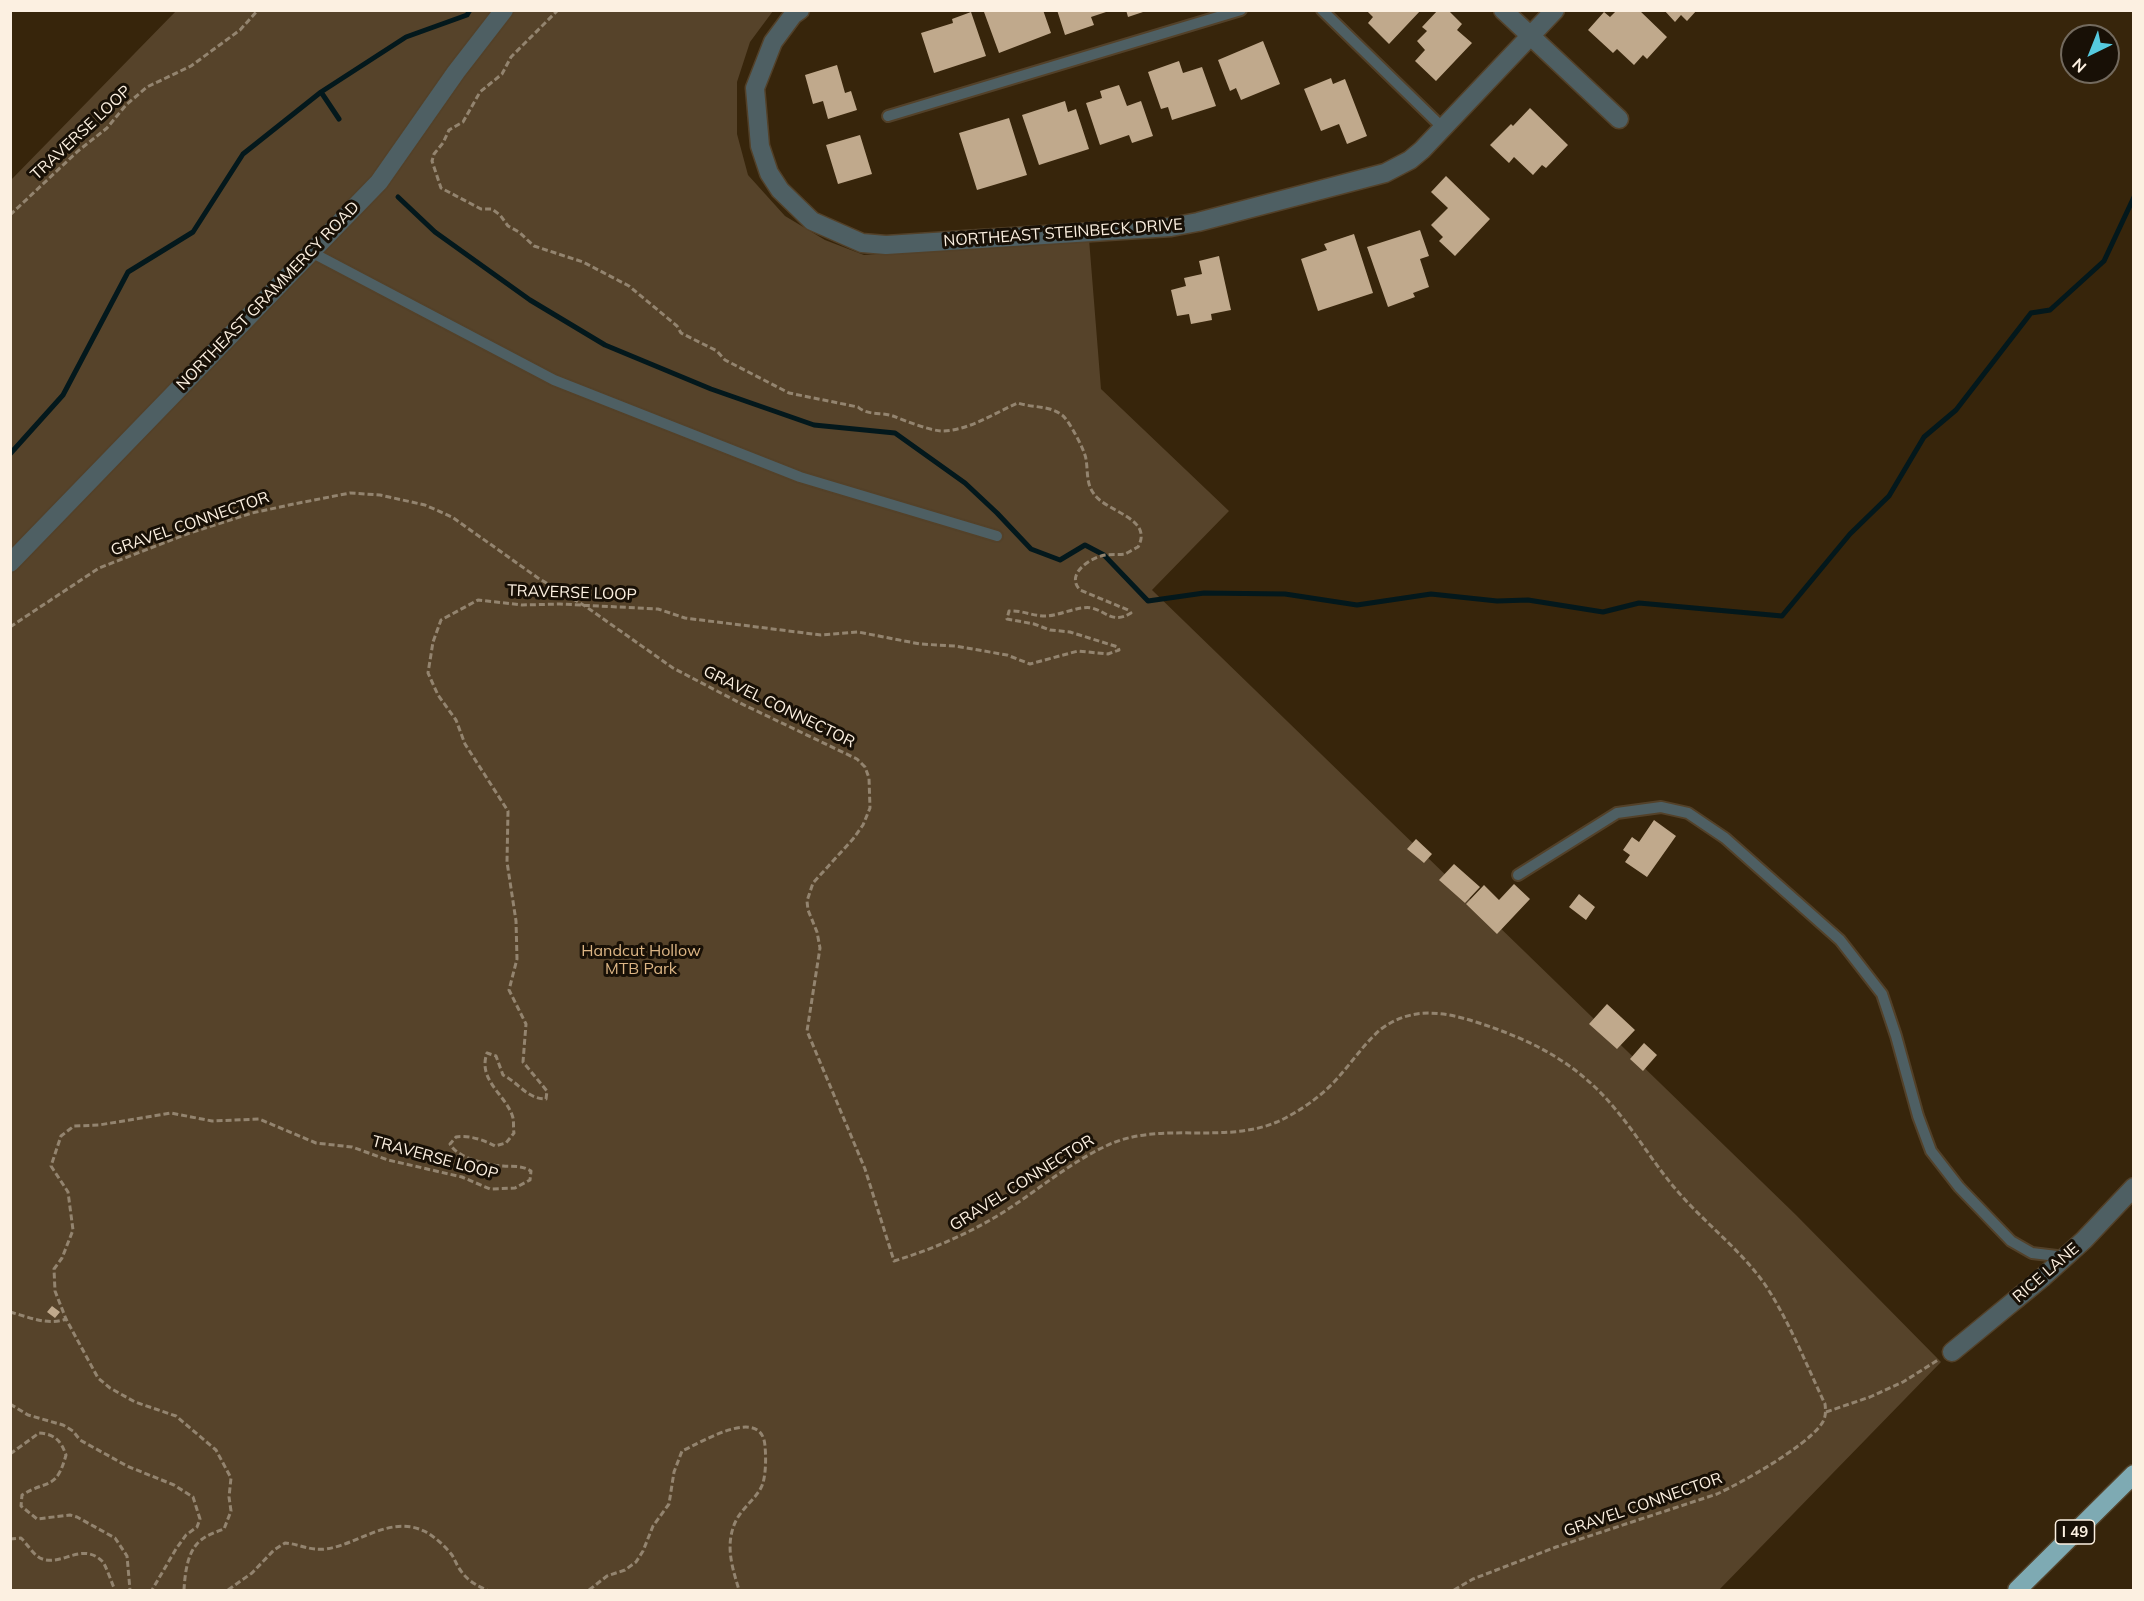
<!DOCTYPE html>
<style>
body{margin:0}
#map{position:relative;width:2144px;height:1601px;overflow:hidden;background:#37250b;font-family:Mulish,sans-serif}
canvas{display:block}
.frame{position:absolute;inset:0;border:12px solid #fcf0e1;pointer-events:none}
.north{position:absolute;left:2060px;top:24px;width:60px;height:60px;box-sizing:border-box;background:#181006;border:2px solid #736a5e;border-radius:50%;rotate:223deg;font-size:16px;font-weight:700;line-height:24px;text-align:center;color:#fcf0e1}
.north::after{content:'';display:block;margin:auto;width:21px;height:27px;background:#55cadf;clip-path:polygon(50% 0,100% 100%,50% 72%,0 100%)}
</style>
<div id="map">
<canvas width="2144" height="1601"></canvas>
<div class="frame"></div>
<div class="north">N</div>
</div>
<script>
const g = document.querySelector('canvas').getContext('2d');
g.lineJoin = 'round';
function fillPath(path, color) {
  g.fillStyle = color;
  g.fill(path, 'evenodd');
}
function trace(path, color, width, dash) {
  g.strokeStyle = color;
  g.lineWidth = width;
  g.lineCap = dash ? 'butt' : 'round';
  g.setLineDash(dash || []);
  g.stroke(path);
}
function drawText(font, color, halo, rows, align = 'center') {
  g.font = font + ' Mulish,sans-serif';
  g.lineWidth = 6;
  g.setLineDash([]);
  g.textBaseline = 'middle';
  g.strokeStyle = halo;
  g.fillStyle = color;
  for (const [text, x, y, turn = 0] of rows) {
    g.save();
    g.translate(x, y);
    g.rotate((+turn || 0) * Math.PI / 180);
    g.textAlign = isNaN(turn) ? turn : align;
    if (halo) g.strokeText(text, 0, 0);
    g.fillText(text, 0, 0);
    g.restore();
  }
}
fillPath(new Path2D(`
 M176 11H773L750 42 737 82V134L748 175 785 216 825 240 864 255 1089 239 1101 389 1229 511 1152 590 1796 1215 1941 1362 1719 1590H11L10 181Z`), '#56432a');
trace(new Path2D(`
 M321 92 339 119
 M398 197 435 232 530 300 605 345 711 389 814 425 895 433 965 483 997 513 1031 549 1060 560 1085 545 1104 555 1148 601 1204 593 1285 594 1357 605 1431 594 1497 601 1528 600 1603 612 1639 603 1782 616 1850 534 1889 496 1924 437 1956 410 2031 313 2050 310 2104 261 2134 197
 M10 454 63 395 128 272 193 232 243 154 321 92 406 37 467 15 470 10`), '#03181c', 5);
fillPath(new Path2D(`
 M987 10H1043L1051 33 999 53 984 12Z
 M1057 10H1109V11L1091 17 1094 25 1065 35Z
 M1126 10H1146V11L1128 17Z
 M1366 10H1421L1389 44 1368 23 1373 17Z
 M1438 10H1448L1462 24 1457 30 1472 43 1436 81 1415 61 1425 50 1417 41 1427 31 1422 27Z
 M1617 10H1639L1667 37 1647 59 1643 55 1634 65 1617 49 1613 53 1588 30 1604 12 1610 17Z
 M1664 10H1697L1687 21 1681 15 1675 22Z
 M971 12 986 56 934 73 921 33 953 23 952 19Z
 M1263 41 1280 84 1241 100 1236 88 1230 91 1218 60Z
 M1179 61 1183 73 1202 67 1216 106 1172 120 1168 107 1161 109 1148 72Z
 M837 65 845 93 851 91 857 110 828 119 823 101 813 104 805 75Z
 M1331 78 1333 84 1345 79 1367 136 1347 144 1339 124 1321 131 1304 89Z
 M1119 85 1127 106 1141 101 1153 136 1132 143 1129 135 1100 145 1086 103 1102 98 1100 91Z
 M1065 101 1068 112 1076 109 1089 149 1039 165 1022 115Z
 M1530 108 1568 145 1546 168 1542 165 1533 175 1514 157 1509 163 1490 145 1511 124 1513 126Z
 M1009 118 1027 175 977 190 959 133Z
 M860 135 872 174 838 184 826 145Z
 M1446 176 1490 219 1455 256 1439 241 1443 237 1431 225 1448 208 1431 192Z
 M1420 230 1429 256 1420 259 1429 287 1413 293 1415 297 1388 307 1367 247Z
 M1354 234 1373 293 1318 311 1301 259 1327 250 1324 244Z
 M1219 256 1231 310 1211 314 1212 320 1191 324 1189 314 1177 316 1171 290 1186 286 1184 278 1202 274 1199 261Z
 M1654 820 1676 836 1647 877 1625 862 1630 855 1623 850 1632 837 1639 842Z
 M1416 839 1432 854 1424 863 1407 849Z
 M1454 864 1480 887 1465 903 1439 880Z
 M1514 884 1530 899 1497 934 1466 904 1484 885 1499 900Z
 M1579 894 1595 907 1586 920 1569 907Z
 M1607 1004 1635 1030 1617 1049 1589 1024Z
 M1644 1043 1657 1055 1643 1071 1630 1059Z
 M52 1306 60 1312 55 1318 47 1312Z`), '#c0a98c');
const lane = new Path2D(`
 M1322 10 1443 128
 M888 116 1241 10
 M311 252 554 380 800 477 997 536
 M1518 875 1617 813 1661 807 1688 813 1725 838 1840 940 1882 994 1896 1036 1918 1116 1931 1151 1959 1187 2011 1241 2032 1253 2065 1257`);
const street = new Path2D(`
 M800 10 793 15 773 42 755 88 760 146 769 173 780 190 812 221 862 243 886 245 1171 227 1198 222 1385 173 1410 160 1422 150 1555 10
 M1503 10 1619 119
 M10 563 379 182 456 72 504 10
 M1952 1352 2042 1278 2084 1240 2134 1187`);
const highway = new Path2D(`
 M2017 1590 2134 1474`);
trace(lane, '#534129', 14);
trace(street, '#534129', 21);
trace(highway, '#534129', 21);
trace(new Path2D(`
 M10 215 78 151 107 128 126 105 147 87 191 66 240 30 258 10
 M10 627 99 568 187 534 252 513 294 504 350 493 380 495 425 505 452 517 538 578 585 606 673 668 740 703 857 759 865 767 869 778 870 808 863 825 853 839 813 883 807 901 808 910 817 932 820 948 807 1031 865 1169 894 1261C933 1249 968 1234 1002 1213 1037 1191 1069 1163 1106 1146 1159 1120 1222 1145 1277 1122 1301 1111 1325 1094 1342 1073 1355 1058 1366 1042 1381 1029 1411 1007 1442 1011 1476 1022 1532 1040 1578 1063 1616 1110 1638 1136 1656 1167 1679 1193 1707 1225 1742 1251 1766 1286 1790 1323 1806 1364 1825 1404 1826 1412 1826 1419 1820 1426 1803 1448 1743 1482 1717 1494L1556 1547 1473 1579 1454 1590
 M10 1312C29 1317 48 1326 66 1319
 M10 1404 28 1415 63 1425 73 1431 80 1440 127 1466 174 1485 193 1497 200 1519 197 1527 186 1535 176 1549 152 1590
 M1826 1412 1870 1397 1903 1382 1938 1360
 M10 1454 39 1433C55 1434 61 1441 66 1455 56 1491 48 1479 22 1495L21 1506 37 1519 70 1515 77 1517 115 1538 127 1556 130 1590
 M10 1539 21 1538C27 1544 33 1554 40 1558 61 1568 81 1541 102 1561 106 1565 112 1584 115 1590
 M184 1590C185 1574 187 1551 201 1540 207 1535 216 1532 224 1529L231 1511 229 1497 231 1478 216 1450 176 1416 135 1402 110 1388 98 1378 66 1319 55 1291 54 1269 62 1258 73 1230 68 1192 51 1166 61 1136 74 1126 99 1125 171 1113 212 1121 259 1119 316 1143 352 1147 388 1160 462 1177 490 1189 515 1188 530 1180 531 1171C521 1165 514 1167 503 1166 487 1165 457 1158 450 1144L456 1137C469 1135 484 1140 495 1146L506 1143 514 1133C513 1128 514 1123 513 1118 507 1095 477 1081 487 1053L496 1056 503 1075C519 1083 527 1099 546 1099L547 1091 523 1062 526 1024 509 990 517 959 516 921 507 862 508 811 465 744 456 720 438 695 428 673 433 642 441 620 478 600 522 605 560 604 658 609 685 618 821 635 858 632 920 644 955 646 1007 655 1030 664 1078 651 1108 654 1119 650 1118 647 1070 632 1050 630 1034 624 1007 619 1009 611C1021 610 1033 616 1045 616 1059 616 1080 605 1092 608 1107 612 1113 624 1131 613L1128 610 1080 590C1065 574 1090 558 1105 555 1112 554 1119 555 1125 554 1129 552 1134 549 1138 547 1154 518 1106 512 1094 494 1086 484 1088 471 1086 459 1085 451 1069 420 1062 415 1049 405 1032 408 1018 403 994 413 969 431 941 431 928 430 906 421 893 416 882 412 868 416 858 407L789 393 725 360 717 351 681 333 677 326 629 286 583 262 534 246 519 232 508 226 500 215 492 209H481L441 188 432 161 434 154 443 143 449 130 463 122 480 92 502 74 511 57 558 10
 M228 1590 252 1573 274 1550 285 1543C300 1544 309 1551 326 1549 359 1544 390 1515 424 1531 434 1536 445 1546 452 1555 455 1560 457 1566 461 1571 467 1580 477 1586 487 1590
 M589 1590 607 1576 625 1570 636 1562 643 1551 653 1526 669 1504 674 1472 682 1451C702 1442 762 1405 765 1446 766 1457 766 1472 763 1483 758 1499 739 1508 733 1528 726 1549 733 1570 739 1590`), '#93846f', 3, [6, 3]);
trace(lane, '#4e5f63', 10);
trace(street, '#4e5f63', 18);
trace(highway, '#7eaab3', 18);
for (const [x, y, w] of [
 [2075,1532,39]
]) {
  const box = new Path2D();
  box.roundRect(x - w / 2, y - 12, w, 24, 4.5);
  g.fillStyle = '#181006';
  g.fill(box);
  trace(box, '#fcf0e1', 1.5);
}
drawText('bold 15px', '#fcf0e1', null, [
 ["I 49",2075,1532]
]);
drawText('16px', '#fcf0e1', '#181006', [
 ["TRAVERSE LOOP",81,133,-43],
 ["NORTHEAST STEINBECK DRIVE",1063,233,-4],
 ["NORTHEAST GRAMMERCY ROAD",268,296,-46],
 ["GRAVEL CONNECTOR",190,524,-19],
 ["TRAVERSE LOOP",572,593,2],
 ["GRAVEL CONNECTOR",779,707,26],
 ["TRAVERSE LOOP",435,1158,15],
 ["GRAVEL CONNECTOR",1022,1183,-32],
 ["RICE LANE",2046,1273,-41],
 ["GRAVEL CONNECTOR",1643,1505,-19]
]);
drawText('16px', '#ddb685', '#181006', [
 ["Handcut Hollow",641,951],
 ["MTB Park",641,969]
]);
</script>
